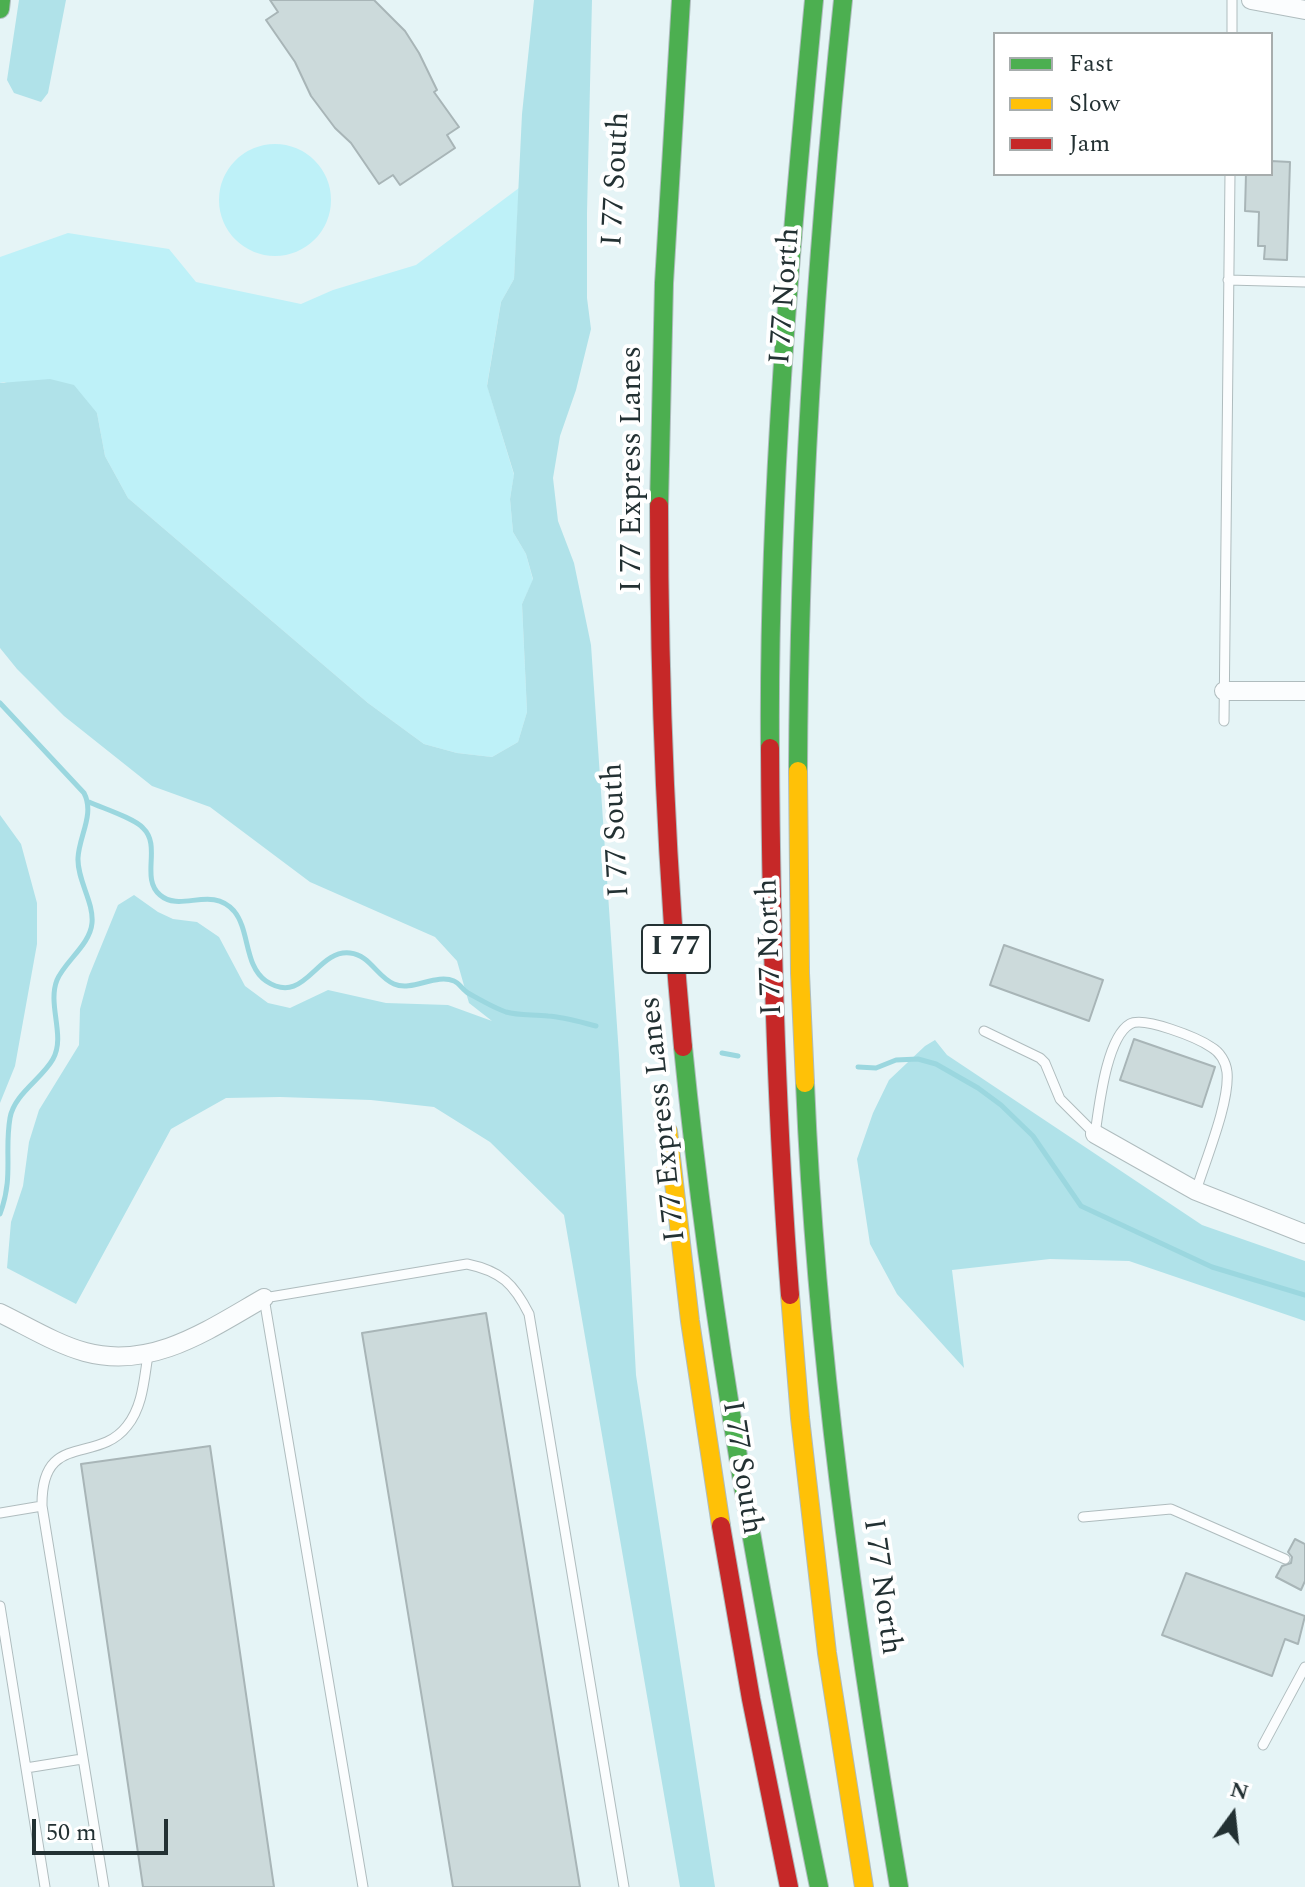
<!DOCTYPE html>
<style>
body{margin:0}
#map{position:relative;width:1305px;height:1887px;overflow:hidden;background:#e5f4f6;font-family:Spectral,serif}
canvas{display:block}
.legend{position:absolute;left:993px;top:32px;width:280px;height:144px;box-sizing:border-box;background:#fff;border:2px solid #a7adad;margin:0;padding:10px 14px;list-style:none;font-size:24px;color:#233133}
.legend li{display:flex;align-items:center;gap:16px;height:40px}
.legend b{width:40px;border:2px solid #a7adad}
.north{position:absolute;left:1193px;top:1775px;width:80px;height:80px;-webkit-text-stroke:6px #fff;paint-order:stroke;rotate:15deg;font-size:22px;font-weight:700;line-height:32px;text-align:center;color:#233133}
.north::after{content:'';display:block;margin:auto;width:28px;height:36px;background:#233133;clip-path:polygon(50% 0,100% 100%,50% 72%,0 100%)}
.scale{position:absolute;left:32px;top:1819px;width:136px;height:36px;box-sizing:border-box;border:4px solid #233133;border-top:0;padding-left:10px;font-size:24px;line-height:28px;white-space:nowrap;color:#233133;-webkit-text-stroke:6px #fff;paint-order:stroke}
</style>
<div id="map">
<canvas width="1305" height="1887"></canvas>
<ul class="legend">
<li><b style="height:10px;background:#4caf50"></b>Fast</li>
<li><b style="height:10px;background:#ffc107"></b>Slow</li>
<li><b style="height:10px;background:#c62828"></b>Jam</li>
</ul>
<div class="north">N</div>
<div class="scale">50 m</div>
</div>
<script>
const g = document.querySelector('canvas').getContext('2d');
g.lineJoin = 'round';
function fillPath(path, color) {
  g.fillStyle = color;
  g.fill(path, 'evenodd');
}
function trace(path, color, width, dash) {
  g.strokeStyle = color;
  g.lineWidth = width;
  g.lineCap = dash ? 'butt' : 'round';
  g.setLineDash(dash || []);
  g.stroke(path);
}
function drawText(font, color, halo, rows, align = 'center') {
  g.font = font + ' Spectral,serif';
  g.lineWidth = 8;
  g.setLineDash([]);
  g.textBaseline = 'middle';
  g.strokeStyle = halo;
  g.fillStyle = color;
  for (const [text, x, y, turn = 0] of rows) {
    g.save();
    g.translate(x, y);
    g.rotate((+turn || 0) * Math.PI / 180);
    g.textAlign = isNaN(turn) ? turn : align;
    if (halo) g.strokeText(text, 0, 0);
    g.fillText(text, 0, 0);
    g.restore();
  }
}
fillPath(new Path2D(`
 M219 200a56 56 0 1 1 112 0a56 56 0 1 1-112 0Z
 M519 188 514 279 501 302 487 385 514 475 510 499 513 532 526 554 533 580 522 604 527 712 518 742 492 757 457 753 424 744 368 703 128 498 105 456 97 413 4 382 0 383V257L68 233 169 249 196 282 301 304 333 290 416 265Z`), '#bef1f8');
fillPath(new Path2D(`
 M19 0H66L48 93 41 102 14 93 7 80Z
 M534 0H592L587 213V298L591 329 576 390 560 436 553 478 558 521 574 563 591 645 619 1055 636 1375 715 1887H680L564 1215 490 1142 434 1107 371 1100 280 1097 226 1098 171 1129 76 1304 7 1268 11 1222 23 1186 29 1142 39 1110 79 1045 80 1009 89 976 118 905 134 895 158 912 173 919 197 922 219 937 245 986 268 1003 290 1008 328 990 386 1003 448 1005 492 1021 469 1003 457 961 435 937 310 882 210 807 152 786 64 716 17 669 0 648V383L50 379 74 385 97 413 105 456 128 498 368 703 424 744 457 753 492 757 518 742 527 712 522 604 533 579 526 554 513 532 510 499 514 474 487 386 501 302 514 279 522 114Z
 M0 815 21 844 37 903V944L15 1066 0 1103Z
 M935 1040 947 1055 1202 1225 1305 1261V1321L1129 1261 1050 1259 952 1270 964 1368 897 1294 870 1244 857 1159 873 1113 889 1080 925 1046Z`), '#b0e2e9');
trace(new Path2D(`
 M0 703 84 793C95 814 79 836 78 858 77 880 94 902 92 923 90 945 65 961 57 980 47 1005 66 1036 53 1059 42 1079 14 1094 10 1118 4 1153 14 1176 0 1214
 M89 802C102 808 134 818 143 828 162 846 140 878 160 895 181 913 211 885 234 911 250 930 244 966 266 981 305 1007 316 949 350 953 370 955 377 977 394 984 412 992 436 973 454 981 459 983 463 990 468 993 479 999 494 1008 506 1012 519 1016 535 1014 548 1016 564 1017 580 1022 596 1026
 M722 1053 738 1056
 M858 1067 876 1068 896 1060 918 1059 936 1064 978 1088 1001 1105 1033 1136 1081 1206 1212 1267 1305 1295`), '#9bd7df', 5);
const building = new Path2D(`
 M270 0H374L405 31 419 53 437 90 434 92 459 127 447 135 455 148 400 185 393 175 379 184 351 143 335 128 311 96 295 62 266 20 278 12Z
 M1271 161 1290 162 1287 260 1264 259 1265 246H1258L1259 212 1245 211 1246 174H1271Z
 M1004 945 1103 980 1089 1021 990 985Z
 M1134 1039 1215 1067 1202 1107 1120 1080Z
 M486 1313 580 1887H453L362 1333Z
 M210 1446 274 1887H143L81 1464Z
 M1295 1539 1305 1544V1581L1301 1590 1276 1577 1282 1566 1291 1563 1292 1557 1288 1552Z
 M1186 1573 1305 1616 1298 1644 1285 1639 1272 1676 1162 1635Z`);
fillPath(building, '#ccdadb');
trace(building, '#a8b5b7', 2);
const lane = new Path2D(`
 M1232 34V0
 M1228 280 1305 282
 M1224 721 1230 174
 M984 1031 1040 1058 1045 1063 1060 1099 1095 1134
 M1095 1134C1099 1108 1106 1038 1130 1024 1144 1016 1198 1038 1211 1047 1220 1052 1226 1062 1227 1072 1230 1102 1205 1161 1196 1191
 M42 1506 104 1887
 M0 1513 42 1506C41 1430 97 1465 127 1426 143 1406 144 1379 148 1355
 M1083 1517 1171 1509 1285 1559
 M0 1606 45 1887
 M1263 1745 1305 1667
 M26 1768 82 1759
 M363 1887 264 1298 467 1264C501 1271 514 1284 529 1314L624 1887`);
const street = new Path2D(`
 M1251 0 1305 10
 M1224 691H1305
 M1095 1134 1196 1191 1305 1234
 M0 1313C27 1326 56 1344 85 1352 152 1370 208 1330 264 1298`);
const fast = new Path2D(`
 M0 9 1 0
 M659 506 664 283 681 0
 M770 748C768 498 790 249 814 0
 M798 771C799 513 816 256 843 0
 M683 1047C711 1330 762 1609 819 1887
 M805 1083C816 1353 854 1621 899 1887`);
const slow = new Path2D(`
 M798 771 800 973 805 1083
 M668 1131 690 1321 721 1526
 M790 1295 800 1418 827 1653 864 1887`);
const jam = new Path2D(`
 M659 506C659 687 666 867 683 1047
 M770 748C771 931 776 1113 790 1295
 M721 1526 751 1699 789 1887`);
trace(lane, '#afbcbe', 11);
trace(street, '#afbcbe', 20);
trace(fast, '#afbcbe', 20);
trace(slow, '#afbcbe', 20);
trace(jam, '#afbcbe', 20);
trace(lane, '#fbfdfe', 9);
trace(street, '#fbfdfe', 18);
trace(fast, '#4caf50', 18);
trace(slow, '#ffc107', 18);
trace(jam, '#c62828', 18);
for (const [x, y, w] of [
 [676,949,68]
]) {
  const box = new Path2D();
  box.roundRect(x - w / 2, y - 24, w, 48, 6);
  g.fillStyle = '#fff';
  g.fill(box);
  trace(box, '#233133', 2);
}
drawText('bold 28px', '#233133', null, [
 ["I 77",676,949]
]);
drawText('30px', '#233133', '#fff', [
 ["I 77 South",618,179,-87],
 ["I 77 North",787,296,-86],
 ["I 77 Express Lanes",634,469,-90],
 ["I 77 South",618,830,-93],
 ["I 77 North",772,947,-92],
 ["I 77 Express Lanes",665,1119,-96],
 ["I 77 South",740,1468,81],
 ["I 77 North",880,1587,82]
]);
</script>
